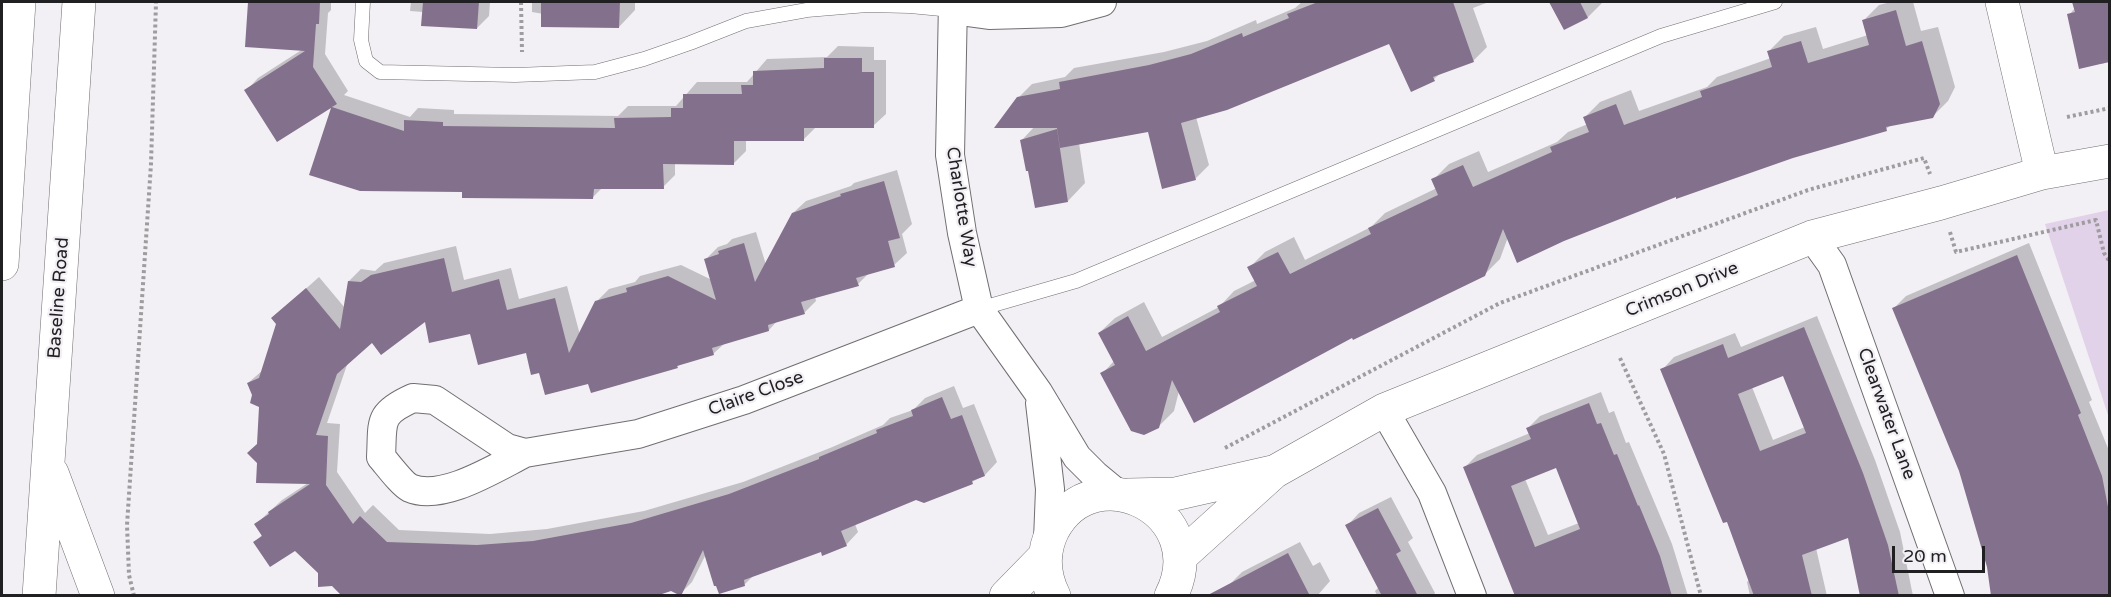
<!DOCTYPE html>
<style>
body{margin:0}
#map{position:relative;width:2111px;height:597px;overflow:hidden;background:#f3f0f5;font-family:"Varela Round",sans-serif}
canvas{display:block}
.frame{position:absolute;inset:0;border:3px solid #201f21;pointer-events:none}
.scale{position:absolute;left:1892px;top:546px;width:93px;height:27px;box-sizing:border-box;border:3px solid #201f21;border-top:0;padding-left:8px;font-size:18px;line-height:21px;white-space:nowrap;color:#201f21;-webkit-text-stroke:4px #f3f0f5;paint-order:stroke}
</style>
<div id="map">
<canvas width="2111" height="597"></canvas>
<div class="frame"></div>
<div class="scale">20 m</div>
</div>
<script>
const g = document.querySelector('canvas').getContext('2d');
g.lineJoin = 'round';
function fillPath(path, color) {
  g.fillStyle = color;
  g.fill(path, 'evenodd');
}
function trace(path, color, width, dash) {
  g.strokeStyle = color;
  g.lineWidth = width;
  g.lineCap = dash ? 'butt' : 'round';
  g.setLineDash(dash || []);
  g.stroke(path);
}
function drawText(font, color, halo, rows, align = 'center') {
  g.font = font + ' "Varela Round",sans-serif';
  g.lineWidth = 4.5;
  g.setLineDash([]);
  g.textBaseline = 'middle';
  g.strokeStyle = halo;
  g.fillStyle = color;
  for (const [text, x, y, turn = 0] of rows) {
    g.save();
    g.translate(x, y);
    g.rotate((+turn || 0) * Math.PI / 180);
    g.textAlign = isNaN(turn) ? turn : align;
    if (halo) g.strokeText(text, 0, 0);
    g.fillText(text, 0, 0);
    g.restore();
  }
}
fillPath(new Path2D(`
 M2109 210H2110L2109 418 2045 224Z`), '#e1d1e9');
fillPath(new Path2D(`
 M249 2H331V10L328 13 325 54 348 91 344 95 410 117 418 108 454 110V114L618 116 628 106H676L697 82H747L767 59 827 57 838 46 874 47V60H886V114L873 126H817L804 139 746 140V151L734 163H675V175L663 187 602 188 593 197 463 191 311 174 333 105 246 91 258 78 303 49 246 45Z
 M411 2H490L489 16 477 28 423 12 410 11Z
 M532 2H635V10L619 27 532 12Z
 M1302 2H1489L1473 8 1487 47 1473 61 1442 72 1434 79 1412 90 1389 42 1196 117 1209 165 1195 179 1149 130 1079 143 1085 183 1068 201 1022 140 1035 126 1018 98 1032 84 1065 77 1074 68 1164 52 1207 41 1256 20 1257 24 1295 8Z
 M1551 2H1601L1602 3 1588 17 1565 28Z
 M1891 2H1913L1921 31 1938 27 1955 87 1948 101 1932 117 1891 125 1886 129 1793 157 1677 195 1508 237 1500 259 1484 275 1353 336 1179 391 1174 411 1158 427 1102 374 1114 361 1099 333 1115 318 1144 302 1162 337 1219 307 1234 291 1256 280 1249 268 1265 252 1294 237 1305 260 1371 227 1385 213 1437 188 1433 180 1449 164 1479 151 1488 172 1557 142 1568 132 1588 124 1585 117 1600 102 1631 90 1639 111 1707 87 1717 77 1771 58 1769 51 1784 36 1816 27 1823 49 1868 35 1864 20 1879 5Z
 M2074 2H2110V62L2101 64 2069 15 2075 8Z
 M897 170 912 224 902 234 907 253 894 265 870 272 858 284 815 296 816 301 804 313 778 320 769 330 725 343 713 354 681 363 677 367 589 382 540 371 527 351 471 332 426 319 372 341 348 362 327 423 340 424 337 472 365 513 373 505 399 530 490 534 547 529 644 511 743 482 830 448 883 425 890 418 913 410 925 398 954 386 963 408 974 404 997 462 985 475 972 482 916 498 855 524 858 532 846 545 821 550 754 575 745 584 706 554 692 582 680 594 671 590 319 573 295 549 255 542 263 534 256 524 282 500 308 483 258 444 261 406 248 383 263 370 277 323 273 318 319 277 345 308 349 281 361 269 375 271 384 263 456 246 464 280 511 268 519 299 567 286 580 335 596 302 609 289 635 282 640 276 681 265 712 280 706 259 718 247 727 244 732 239 756 232 766 265 793 213 806 201 851 186 854 183Z
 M2029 243 2092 400 2089 402 2110 453V596H1993L1988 567 1960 470 1894 308 1906 296Z
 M1817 316 1875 460 1900 532 1913 596H1862L1849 536 1816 548 1827 596H1750L1747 582 1750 579 1728 520 1662 370 1674 357 1735 333 1741 347ZM1784 374 1805 427 1773 440 1752 387Z
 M1601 392 1609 413 1614 411 1626 443 1629 442 1672 544 1688 596H1516L1465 467 1477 455 1530 433 1528 428 1540 416ZM1557 466 1579 523 1548 535 1525 479Z
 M1391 497 1413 538 1408 542 1435 593 1433 596H1377L1375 591 1379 587 1347 526 1359 513Z
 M1300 542 1313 566 1320 562 1330 581 1317 596H1236L1230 584 1242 572Z`), '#0003');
fillPath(new Path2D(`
 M248 2H320L319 24H316L313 67 337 104 332 107 404 131V120L443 122V126L615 128 614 118 671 117V108H683V94H742L741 85H753V71L824 68V58H862V72H874V128H804V141H734V165L663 164 664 189H594L593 199 462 198V192L360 191 309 175 331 108 277 142 244 90 305 51 245 47Z
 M423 2H479L477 29 421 26Z
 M541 2H620L619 28 541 27Z
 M1318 2H1453L1474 62 1433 77 1435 81 1411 92 1389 44 1227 110 1181 123 1196 180 1162 189 1148 132 1060 148 1057 128H994L1017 97 1060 89 1059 82 1149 65 1191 54 1242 33 1243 37 1289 18 1287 14Z
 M1549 2H1580L1588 18 1564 30Z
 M2072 2H2109V62L2079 69 2067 14 2075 12Z
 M1896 10 1906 46 1922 41 1940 104 1933 118 1886 127 1887 131 1793 158 1676 199V197L1564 241 1517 263 1503 229 1485 276 1353 340 1352 338 1194 423 1172 380 1159 428 1144 435 1131 431 1100 373 1115 365 1098 333 1128 316 1146 351 1220 312 1217 306 1257 286 1247 267 1278 252 1290 274 1371 234 1368 228 1438 195 1431 179 1463 165 1473 187 1552 152 1550 147 1589 132 1583 117 1616 104 1624 125 1702 97 1700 91 1772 67 1767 51 1801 41 1808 63 1869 45 1862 20Z
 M1057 129 1068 202 1035 208 1028 171H1026L1020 140Z
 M884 181 900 238 888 241 895 267 856 278 859 286 801 302 805 314 768 325 769 331 712 348 714 355 677 366 678 368 591 393 588 384 545 395 539 373 531 375 526 353 478 365 470 334 429 343 425 322 381 355 372 343 337 374 316 435 328 436 326 485 353 524 360 516 387 542 477 545 533 541 631 523 729 494 819 459V457L877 433 876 430 913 416 911 410 942 397 951 419 962 415 985 476 972 481 973 484 924 503 916 500 841 531 847 546 822 556 821 552 744 580 745 586 719 594 716 586H714L703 550 681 596 671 591 656 596H342L332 586 318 587V573L295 551 270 567 253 542 262 536 254 524 269 514 268 512 310 484 256 483 257 463 247 453 257 444 259 407 250 403 252 395 247 383 259 378 276 324 271 318 306 288 340 329 348 281 361 282 371 275 444 258 452 292 499 279 507 310 555 298 569 353 595 301 627 292 626 288 668 276 716 300 704 259 719 254 718 251 744 243 755 282 792 213 841 196 840 194Z
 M2017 255 2081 413 2078 415 2102 476 2109 512V596H1991L1987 567 1959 471 1892 308Z
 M1804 327 1863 473 1888 545 1899 596H1860L1848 538 1802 555 1812 596H1754L1727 522 1723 523 1660 369 1723 344 1728 358ZM1783 376 1806 433 1760 451 1738 394Z
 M1589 403 1597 424 1601 423 1614 455 1617 454 1638 506 1639 505 1660 556 1672 596H1515L1463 467 1531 439 1526 428ZM1556 468 1580 529 1535 547 1511 486Z
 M1378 508 1401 551 1396 554 1418 596H1382L1345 525Z
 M1288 553 1310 596H1206Z`), '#83708c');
const service = new Path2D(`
 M363 2 361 40 366 61 380 72 515 75 595 72 644 59 690 43 746 21 807 10 867 5 910 6 952 10
 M979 309 1076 281 1661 36 1775 2`);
const minor = new Path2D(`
 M953 2 950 155 962 233 979 309 1038 392 1077 457 1095 475 1118 494
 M952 10 989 15 1061 13 1102 2
 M1812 237 1832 265 1950 596
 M413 398 435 400 507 448 525 453C495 468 442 502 410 488 402 484 388 465 381 457 383 422 377 414 413 398Z
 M1040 403 1050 489 1048 540
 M1384 410 1432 493 1472 596
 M525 453 638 434 744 400 979 309`);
const tertiary = new Path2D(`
 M2002 2 2042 173
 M1128 495 1175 494 1272 472
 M1180 557 1274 472 1384 410 1812 237 1941 203 2042 173 2110 161
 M1006 596 1045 556
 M1054 596C1043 574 1042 552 1053 530 1095 452 1213 513 1171 596`);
const secondary = new Path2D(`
 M2 264 19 2
 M52 473 98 596
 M39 596 79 2`);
trace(service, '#716e72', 15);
trace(minor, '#716e72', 30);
trace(tertiary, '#716e72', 34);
trace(secondary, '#716e72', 34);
trace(new Path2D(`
 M521 2 522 52
 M2067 117 2110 108
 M1950 232 1956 252 2096 220 2104 253 2110 262
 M1620 358 1664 454 1701 596
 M1225 448 1500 303 1808 190 1924 158 1930 174
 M134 596 129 575 127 525 151 164 156 2`), '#9e9c9f', 4, [3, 3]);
trace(service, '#fff', 14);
trace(minor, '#fff', 28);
trace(tertiary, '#fff', 33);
trace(secondary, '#fff', 33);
drawText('18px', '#201f21', '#f3f0f5', [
 ["Charlotte Way",961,207,81],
 ["Crimson Drive",1682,290,-22],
 ["Baseline Road",59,298,-86],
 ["Claire Close",756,394,-20],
 ["Clearwater Lane",1886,414,70]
]);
</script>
